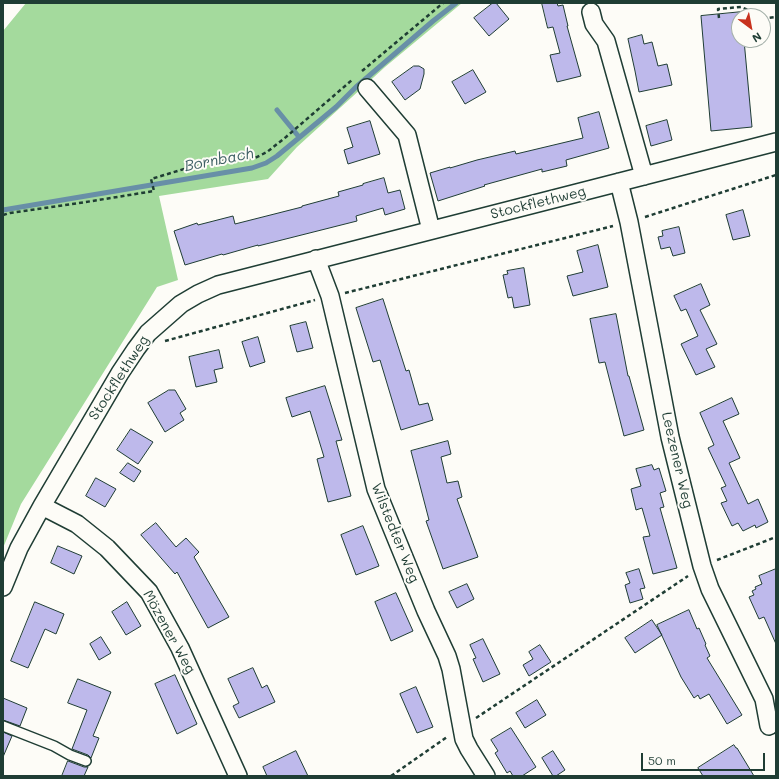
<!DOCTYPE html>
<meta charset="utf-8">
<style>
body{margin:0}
#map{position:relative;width:779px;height:779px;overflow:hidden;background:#fdfcf7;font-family:Mali,sans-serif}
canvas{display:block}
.frame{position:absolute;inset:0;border:4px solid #1f3d34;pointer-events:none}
.north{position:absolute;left:731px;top:8px;width:40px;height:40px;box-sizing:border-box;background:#fdfcf7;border:1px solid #a4b0a9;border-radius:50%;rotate:148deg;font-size:11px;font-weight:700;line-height:16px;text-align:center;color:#1f3d34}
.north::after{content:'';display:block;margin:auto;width:14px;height:18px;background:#c8321e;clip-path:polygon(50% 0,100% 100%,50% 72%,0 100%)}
.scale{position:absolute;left:641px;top:753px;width:124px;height:18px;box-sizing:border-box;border:2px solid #1f3d34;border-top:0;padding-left:5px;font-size:12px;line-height:14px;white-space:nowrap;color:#1f3d34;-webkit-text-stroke:3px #fdfcf7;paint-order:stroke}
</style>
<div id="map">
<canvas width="779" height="779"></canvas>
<div class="frame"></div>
<div class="north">N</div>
<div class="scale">50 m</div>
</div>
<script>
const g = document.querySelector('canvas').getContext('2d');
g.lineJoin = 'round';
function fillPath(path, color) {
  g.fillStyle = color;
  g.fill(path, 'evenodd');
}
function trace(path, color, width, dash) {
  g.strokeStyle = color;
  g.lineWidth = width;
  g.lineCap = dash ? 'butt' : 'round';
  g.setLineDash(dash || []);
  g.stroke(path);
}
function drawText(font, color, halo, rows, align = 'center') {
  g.font = font + ' Mali,sans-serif';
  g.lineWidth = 4;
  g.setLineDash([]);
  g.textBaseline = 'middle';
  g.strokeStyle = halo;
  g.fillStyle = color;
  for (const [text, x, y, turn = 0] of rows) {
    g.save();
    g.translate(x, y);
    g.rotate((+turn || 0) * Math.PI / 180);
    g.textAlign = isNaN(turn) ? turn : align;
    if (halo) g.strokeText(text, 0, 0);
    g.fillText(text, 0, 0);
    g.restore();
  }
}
fillPath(new Path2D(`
 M26 3H462L385 67 297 147 268 179 159 196 178 280 157 287 21 504 3 548V31Z`), '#a4da9d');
trace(new Path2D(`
 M277 110 299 137
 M3 210 252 168 266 163 277 156 336 107 356 87 433 21 456 3`), '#688fa7', 5);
const building = new Path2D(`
 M493 3H496L509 19 489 36 474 18Z
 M542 3H557L558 6 563 5 568 26H567L581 76 557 82 550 55 560 53 553 27 548 28Z
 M742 12V16H739V40H744L752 127 711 131 701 16Z
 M642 35 644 44 652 42 658 66 667 64 672 85 639 92 635 71 628 39Z
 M414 66H419L424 69V74L420 89 405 100 392 82Z
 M473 70 486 92 465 104 452 82Z
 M599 112 609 148 566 160 567 166 542 172V169L484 185 485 186 438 201 430 173 450 167V168L477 160 515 151 516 154 583 138 578 118Z
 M667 120 672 140 651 146 646 126Z
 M370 121 380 154 348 164 344 150 353 147 347 128Z
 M384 178 388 193 400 190 405 209 385 215 383 208 356 216 357 221 258 246V245L223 255 222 254 185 265 174 231 197 223 198 225 233 216 235 224 302 207V206L339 196 338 192 363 185V184Z
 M743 210 750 236 733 240 726 215Z
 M679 227 685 253 673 256 670 247 661 249 658 237 663 236 662 231Z
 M598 245 608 287 573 296 567 276 583 272 577 251Z
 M524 268 530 305 514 308 512 297 508 298 503 275 508 274 507 271Z
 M701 284 710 305 700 310 717 344 706 349 715 367 696 375 681 344 698 336 686 309 681 311 674 296Z
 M383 299 406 371 409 370 419 405 428 403 433 420 401 430 380 360 373 362 356 308Z
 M616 314 628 376H629L644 430 624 436 605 362 599 363 590 319Z
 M306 322 313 348 297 352 290 326Z
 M258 337 265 362 250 367 242 342Z
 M219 350 223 368 214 370 217 382 196 387 189 357Z
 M325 386 342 440 336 441 351 496 328 502 317 459 324 457 310 411 292 417 286 398Z
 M169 390H175L186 409 180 413 184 420 165 432 148 403Z
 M732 398 739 414 723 421 740 458 729 463 748 504 758 499 768 522 756 528 755 525 743 531 738 523 732 526 721 503 727 501 721 488 726 486 708 448 714 445 700 413Z
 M131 429 153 442 138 464 117 450Z
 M448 441 451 454 441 457 447 483 458 481 462 497 457 499 478 557 443 569 426 521 429 520 411 451Z
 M128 463 141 471 134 482 120 473Z
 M652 465 654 470 659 468 666 491 660 493 664 507 660 508 677 568 653 574 643 537 650 536 642 508 636 510 631 489 641 486 636 469Z
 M96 478 116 489 105 507 86 496Z
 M156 523 176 547 186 538 199 552 194 557 229 617 208 628 177 572 175 574 141 535Z
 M363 526 379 566 356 575 341 535Z
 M58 546 82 556 74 574 51 563Z
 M639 569 645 588 640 589 643 599 630 603 625 585 630 583 626 573Z
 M776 569V644L764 617 759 619 749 597 754 595 752 591 756 589 755 587 762 584 759 576Z
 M467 584 474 599 457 608 449 592Z
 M396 593 413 631 391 641 375 602Z
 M35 602 64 614 56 634 45 629 28 668 11 661Z
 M127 602 141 626 126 635 112 612Z
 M689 610 697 629 699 628 706 644 705 645 710 656 707 658 742 715 727 724 709 694 700 699 698 695 694 698 681 677 657 625Z
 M652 620 662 635 635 653 625 638Z
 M101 637 111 653 99 660 90 644Z
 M483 639 500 674 483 682 473 659 476 658 470 645Z
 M540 645 551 662 529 676 523 665 533 659 529 652Z
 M253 668 262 688 267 685 275 702 239 718 233 706 239 703 228 679Z
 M175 675 197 724 177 734 155 684Z
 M78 679 111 692 93 736 99 738 91 758 88 755 72 749 87 710 68 703Z
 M416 687 433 727 417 733 400 694Z
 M3 698 27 708 20 726 3 720Z
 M537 700 546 715 525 728 516 713Z
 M511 728 536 767 522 776H513L510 771 507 773 495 753 498 751 491 740Z
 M3 732 12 736 3 757Z
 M734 745 736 748H737L754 776H703L698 768Z
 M296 751 308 776H267L263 767Z
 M553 751 565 770 556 776H553L542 758Z
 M68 761 84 767H88L84 776H62Z`);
fillPath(building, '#beb9eb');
trace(building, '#1f3d34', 1);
const lane = new Path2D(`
 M3 726 54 746 70 755 86 761`);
const street = new Path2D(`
 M591 12 594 24 606 41 644 176
 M367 88 407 135 431 230
 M619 182 629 222 670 437 702 566 710 589 764 699 769 726
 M316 259 330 296 376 489 426 611 447 656 451 669 464 739 469 749 486 776
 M42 506 77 524 107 548 149 592 180 648 238 776
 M3 587 19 548 42 506 120 373 136 349 148 333 181 304 198 294 218 285 776 142`);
trace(lane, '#1f3d34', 12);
trace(street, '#1f3d34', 20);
trace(new Path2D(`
 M719 18 718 9 741 7 768 18 776 17
 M362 71 443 3
 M3 215 10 213 86 202 154 191 151 179 214 160 255 158 267 152 286 137 352 80
 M645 217 776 175
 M345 293 613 226
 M165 341 315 300
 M717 560 776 537
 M476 718 688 576
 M391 776 447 737`), '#1f3d34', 2.5, [4, 3]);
trace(lane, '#fdfcf7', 9);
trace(street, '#fdfcf7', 17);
drawText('14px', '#1f3d34', '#fdfcf7', [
 ["Stockflethweg",538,203,-14],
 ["Stockflethweg",119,378,-57],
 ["Leezener Weg",677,460,77],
 ["Wilstedter Weg",395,533,68],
 ["Mözener Weg",169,632,61]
]);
drawText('italic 15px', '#3e5f64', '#fdfcf7', [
 ["Bornbach",219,160,-11]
]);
</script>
